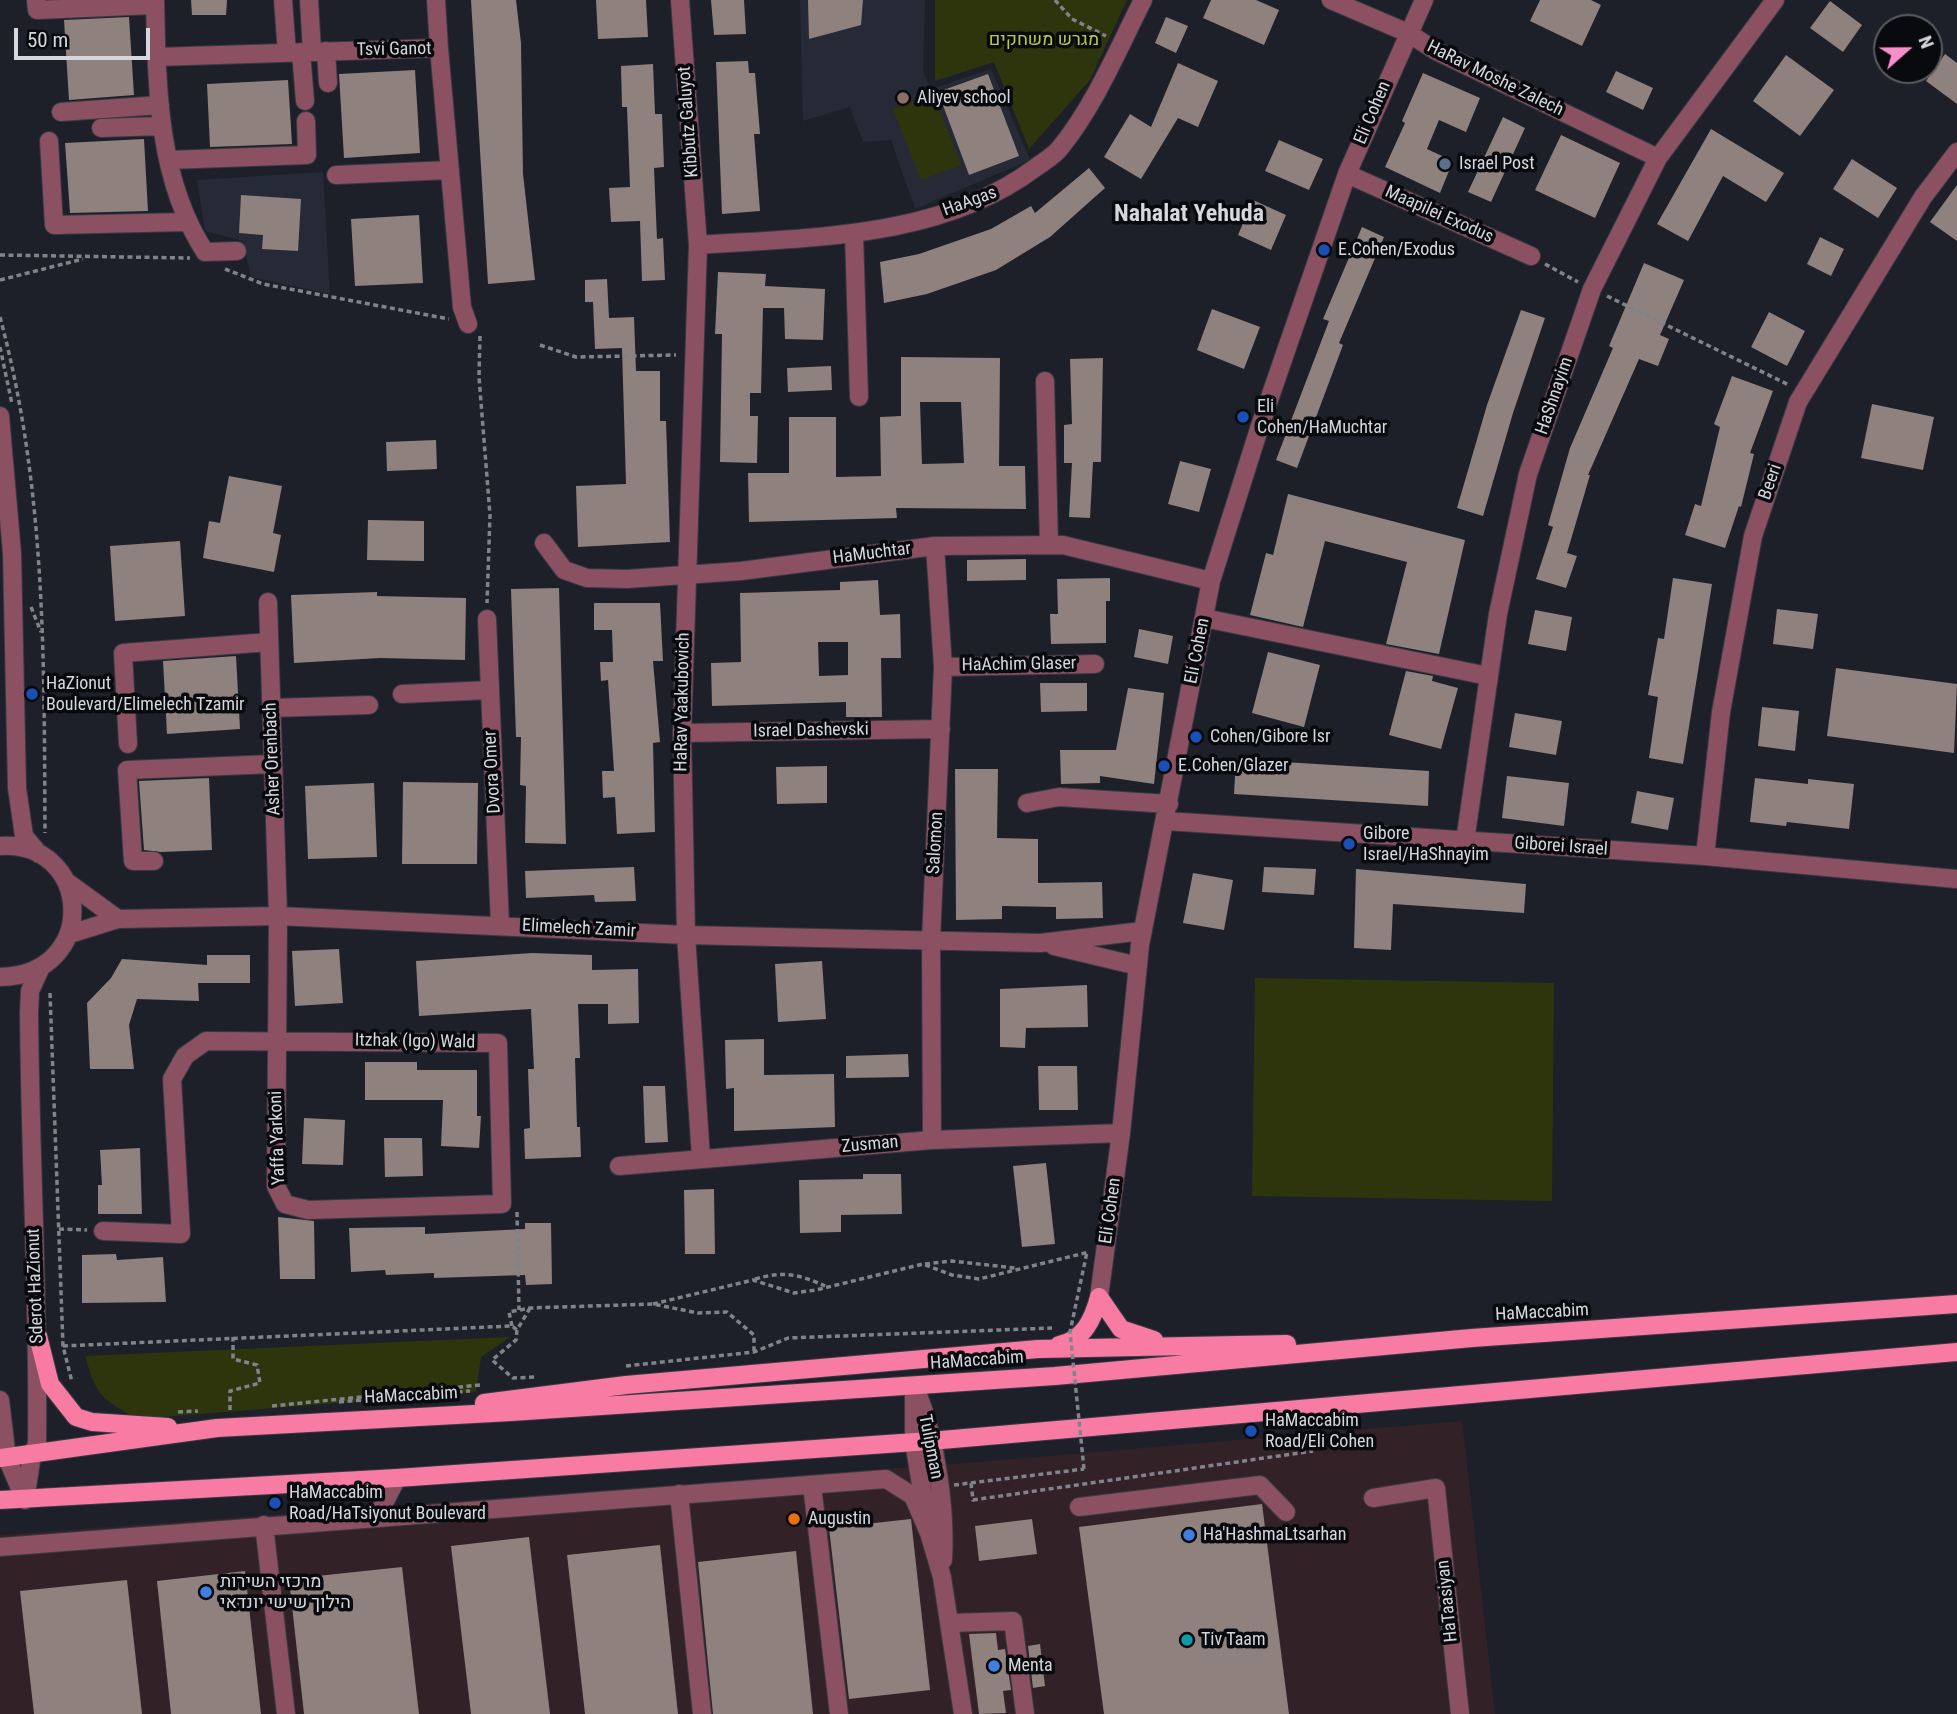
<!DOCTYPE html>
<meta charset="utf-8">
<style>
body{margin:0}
#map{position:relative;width:1957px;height:1714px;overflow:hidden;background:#1d2028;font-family:"Roboto Condensed",sans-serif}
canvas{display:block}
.north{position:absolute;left:1873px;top:14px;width:70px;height:70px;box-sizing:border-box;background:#080a0e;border:2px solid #5a5c61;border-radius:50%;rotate:69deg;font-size:19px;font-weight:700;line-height:28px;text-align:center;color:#d5d7dd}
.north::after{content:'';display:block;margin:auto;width:24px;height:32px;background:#f98fca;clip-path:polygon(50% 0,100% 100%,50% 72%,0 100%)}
.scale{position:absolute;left:14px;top:28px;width:136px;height:32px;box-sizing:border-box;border:4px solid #d5d7dd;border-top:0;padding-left:9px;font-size:21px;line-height:24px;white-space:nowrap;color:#d5d7dd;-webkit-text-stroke:5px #080a0e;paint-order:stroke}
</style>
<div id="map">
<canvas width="1957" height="1714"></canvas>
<div class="north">N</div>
<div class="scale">50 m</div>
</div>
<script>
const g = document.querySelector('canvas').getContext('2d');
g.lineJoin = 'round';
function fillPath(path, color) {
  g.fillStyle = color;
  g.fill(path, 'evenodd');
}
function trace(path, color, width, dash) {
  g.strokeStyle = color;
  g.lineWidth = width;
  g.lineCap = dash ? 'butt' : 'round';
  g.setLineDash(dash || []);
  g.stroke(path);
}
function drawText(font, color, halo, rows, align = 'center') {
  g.font = font + ' "Roboto Condensed",Heebo,sans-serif';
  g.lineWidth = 7;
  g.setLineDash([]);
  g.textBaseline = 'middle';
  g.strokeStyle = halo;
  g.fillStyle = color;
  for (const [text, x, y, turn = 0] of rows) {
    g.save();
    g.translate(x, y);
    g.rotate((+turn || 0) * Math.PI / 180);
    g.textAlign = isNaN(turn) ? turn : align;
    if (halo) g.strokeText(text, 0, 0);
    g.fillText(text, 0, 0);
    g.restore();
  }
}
fillPath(new Path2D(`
 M1462 1421 1495 1714H0V1535L966 1463Z`), '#332128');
fillPath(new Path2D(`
 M800 0H925L923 73 931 89 991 69 1030 160 915 209 891 140 863 142 850 107 803 121Z
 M323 172 330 294 251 277 243 241 205 231 197 180Z`), '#252a36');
fillPath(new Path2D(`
 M935 0H1127L1090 80 1029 149 994 62 935 81Z
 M933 94 961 165 921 180 893 109Z
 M1255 978 1554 983 1552 1201 1252 1196Z
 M510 1337 481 1357 476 1392 137 1419C101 1398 97 1397 85 1356Z`), '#2e350d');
fillPath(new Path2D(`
 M191 0H227L226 15H192Z
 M471 0H516L521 43 523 174 535 280 488 284Z
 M596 0H646L648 37 598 39Z
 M711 0H744L746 34 714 35Z
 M808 0H863L861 25 809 39Z
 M1211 0H1256L1279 10 1264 45 1203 18Z
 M1540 0H1591L1601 5 1582 46 1530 21Z
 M1830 1 1862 25 1843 52 1810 28Z
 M129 17 134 95 69 100 64 20Z
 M1166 17 1188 26 1176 53 1155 43Z
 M1945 54 1957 63V104L1926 81Z
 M1786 55 1834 90 1800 136 1753 101Z
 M748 61 749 73H755L760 134H754L760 211 722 214 716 62Z
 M1178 63 1218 81 1198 127 1178 118 1141 179 1104 157 1130 114 1151 127Z
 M653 64 655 114H662L664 167 654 168 657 239 663 238 665 280 642 281 640 221 611 222 609 188 630 187 627 107H622L621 66Z
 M415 70 420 153 344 158 339 74Z
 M1616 71 1653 88 1643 110 1606 92Z
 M1423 73 1480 98 1466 132 1439 120 1427 149 1453 161 1440 193 1385 167 1405 123 1402 121Z
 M988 74 1019 156 969 175 938 92Z
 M288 80 292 144 210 147 207 84Z
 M1503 117 1525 128 1491 202 1468 192Z
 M1711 129 1784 173 1766 202 1723 176 1688 241 1657 224Z
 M1561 135 1620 163 1595 218 1535 190Z
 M144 139 148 211 70 213 65 143Z
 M1279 140 1323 159 1309 190 1265 171Z
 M1852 159 1897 188 1878 218 1833 189Z
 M1089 168 1105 188 1050 237 996 270 927 294 884 303 880 262 919 254 991 229 1031 206 1035 213Z
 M1957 185V241L1930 222Z
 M241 195 301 199 298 251 262 249 263 235 239 233Z
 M1253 200 1286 215 1271 250 1238 235Z
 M419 215 423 283 355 286 351 219Z
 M1362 227 1384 237 1339 343 1343 345 1297 468 1276 460 1329 321 1323 319Z
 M1820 237 1844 249 1831 276 1807 264Z
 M1644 263 1684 280 1660 335 1669 339 1658 366 1639 359 1588 475H1590L1567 553 1577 556 1566 588 1536 579 1553 527 1548 525 1570 448 1613 348 1609 346Z
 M718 272 766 274 765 286 825 289 823 340 785 339 784 308H763L761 393H750V416H758L757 463 720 462 722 334H715Z
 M607 279 609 318 634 317 636 371H660V421H666L670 542 578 547 576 486 626 484 622 348 595 349 593 302H585V280Z
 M1212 309 1260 327 1244 369 1197 350Z
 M1521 310 1545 318 1513 413 1483 516 1457 508 1487 405Z
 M1769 312 1805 331 1787 366 1751 347Z
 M901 357 1000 358 999 466H1025L1026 509 896 508 897 518 749 522 748 473H789V417H836V477L881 476 880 417 901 416ZM920 402H961L964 463 922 464Z
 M1103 358 1101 462H1093L1090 518 1069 517 1072 463H1064V425L1072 424 1070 359Z
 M831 366 832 390 788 392 787 368Z
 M1732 376 1773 391 1750 453 1754 454 1741 507 1739 506 1725 548 1685 535 1695 504 1701 506 1720 427 1714 424Z
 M1872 404 1934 417 1923 470 1861 458Z
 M436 440 437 469 387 471 386 442Z
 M1180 461 1211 469 1199 512 1168 504Z
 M229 476 282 486 273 533 281 535 274 572 203 558 209 521 220 523Z
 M1288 494 1465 540 1439 654 1386 644 1407 562 1325 541 1303 627 1250 615 1266 553 1273 555Z
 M368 520 424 521V561L367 560Z
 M180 541 185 616 115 621 110 546Z
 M1026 559V580L967 581V560Z
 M1110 578V601H1106V643L1051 644 1050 614H1058L1057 579Z
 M1673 578 1712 584 1683 764 1649 758 1658 697 1648 695 1658 638 1664 639Z
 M878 580 880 615 900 614 901 658H881L882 717H846V702L712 706 711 663 741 662 740 593 840 590V582ZM818 642H848V675L819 676Z
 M559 588 566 844 525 843 526 786 520 785 521 737H516L511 589Z
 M377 592V596L466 598 465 660 380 658 294 663 291 595Z
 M594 603H660L663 661H653L660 742 653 743 655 832 617 834 615 797 603 798 602 771H614L608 680 601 681 600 662H613L612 630H594Z
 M1777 609 1818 614 1813 649 1773 644Z
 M1535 610 1572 617 1566 651 1528 644Z
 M1139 629 1173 636 1168 664 1134 657Z
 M1268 652 1320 665 1304 727 1252 713Z
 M236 656 240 729 167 734 163 661Z
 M1836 668 1957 684 1954 753 1827 736Z
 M1406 671 1433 676 1432 681 1458 688 1441 749 1389 735Z
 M1040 683H1087V711L1041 712Z
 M1128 688 1164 693 1154 784 1100 776V783L1061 784 1060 750H1116Z
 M1762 707 1799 711 1795 751 1758 746Z
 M1515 713 1562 721 1556 755 1509 747Z
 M1236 759 1429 771 1428 806 1234 794Z
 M827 766V803L777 804 776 767Z
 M955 769H998L997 838 1038 839V883L1102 882 1103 918 1056 919V907L1002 906V919L956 920Z
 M1507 776 1569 783 1564 826 1502 818Z
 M209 778 212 850 161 852 144 850 139 781Z
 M1755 778 1808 784V779L1854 784 1849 829 1787 822 1786 826 1750 822Z
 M403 782 478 783 477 864H402Z
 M374 783 377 857 308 859 305 786Z
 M1637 791 1674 798 1668 830 1631 823Z
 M634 867 636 901 595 902 594 895 526 898 525 871Z
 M1264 867 1316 869 1314 895 1262 892Z
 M1356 869 1526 884 1524 913 1393 904 1391 950 1354 948Z
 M1193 873 1233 880 1224 930 1183 923Z
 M339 949 343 1003 295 1006 292 951Z
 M532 953 592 955V970L638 969 639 1023 608 1024V1004H578L580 1058H575L577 1127H580L581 1157 525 1159 524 1129 530 1128 528 1069H534L531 1009 419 1016 416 961Z
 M207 955H250V983H198L199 1001 137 999 129 1025 134 1069H90L87 1003 111 978 122 959 207 965Z
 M822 961 826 1019 778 1022 775 964Z
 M1087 985 1088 1027 1026 1028 1025 1048 1000 1047V989Z
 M764 1039V1075L834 1074 835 1127 734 1131V1088L726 1089 725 1040Z
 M908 1054 909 1077 846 1078V1056Z
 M365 1062H417V1070H477V1116H481L479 1148 441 1146 443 1100H365Z
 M1038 1066H1077L1078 1110H1039Z
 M643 1086H665L668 1142 645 1143Z
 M304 1118 345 1120 343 1165 302 1164Z
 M384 1138H422L423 1176 385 1177Z
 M140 1148 142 1214H98V1185H102L100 1150Z
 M1046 1163 1055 1244 1022 1247 1013 1166Z
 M863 1174H901L902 1214 841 1215V1232L800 1233 799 1180 863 1179Z
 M714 1189 715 1254H685L684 1190Z
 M278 1217 314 1221 315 1279H280Z
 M525 1223H551L552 1284 526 1285 525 1275 434 1278V1273L386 1275 385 1270 351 1272 349 1228 425 1227V1234L525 1229Z
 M116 1254 117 1260 163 1257 166 1302 82 1303V1255Z
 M1262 1504 1289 1714H1104L1079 1527Z
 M911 1519 930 1690 849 1699 829 1528Z
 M1032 1519 1037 1554 979 1561 975 1526Z
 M529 1537 550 1714H471L451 1546Z
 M660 1545 678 1714H585L567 1555Z
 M796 1551 813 1714H713L698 1562Z
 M402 1567 419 1714H304L289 1579Z
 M245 1571 261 1714H171L157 1581Z
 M127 1580 142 1714H34L20 1591Z
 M996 1633 998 1650 1005 1649 1011 1690 1003 1691 1006 1713 979 1714 969 1634Z
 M1040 1644 1045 1686 1033 1688 1028 1646Z`), '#8e817e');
const minor = new Path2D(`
 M36 0 37 10 155 5
 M155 0C157 86 157 178 205 252L237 251
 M283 0 287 53
 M309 0 312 52
 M436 0 439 48
 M680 0 698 245 682 733 686 935 701 1158
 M1331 0 1408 33 1436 51 1658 158
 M326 51 328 83
 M301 52 305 101
 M156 57 439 48 462 307 468 324
 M61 112 160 105
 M101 128 162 126
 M49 141 54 225 185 222
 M168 160 307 155 306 121
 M1347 174 1531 256
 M336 175 450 170
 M854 234 859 397
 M698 245C810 237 940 239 1035 168 1043 162 1054 156 1060 148 1095 105 1118 49 1143 0
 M1045 381 1049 545
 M0 416 12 553 17 788 24 836 39 854
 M544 543 564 570 587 578 627 579 741 571 935 546 1063 545 1211 581
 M1204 618 1488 676
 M487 619 500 925
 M943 667 1095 664
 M402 694 490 690
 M271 708 369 705
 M682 733 941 729
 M128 744 123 653 269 642
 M1027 803 1059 797 1169 804
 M1166 821 1705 856 1957 879
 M1465 841 1498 614 1528 474 1592 289 1658 158 1775 0
 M0 846C92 840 101 975 0 977
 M1705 856 1721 712 1753 536 1798 402 1923 197 1957 152
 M154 861H133L127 770 273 764
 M67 882 118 919
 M70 934 118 919 278 916 686 935 1040 943 1143 931
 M1054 946 1138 966
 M932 1140 931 940 943 667 935 546
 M619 1166 932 1140 1121 1133
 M103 1231 181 1234 172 1079 185 1056 206 1041 498 1043 502 1204 308 1210 285 1204 276 1186 278 916 268 602
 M1099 1297 1121 1133 1140 945 1211 581 1259 429 1347 174 1424 0
 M914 1386V1442L929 1533 942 1577 963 1714
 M917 1392C936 1440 946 1509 943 1560
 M0 1400 7 1458 25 1500
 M812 1485 839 1714
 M679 1494 702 1714
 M1373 1498 1436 1488 1460 1714
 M25 1500 32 1455 37 1444C39 1300 30 1156 29 1012L30 991 40 969
 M1079 1507 1260 1485 1286 1512
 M377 1517 397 1478
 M264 1525 286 1714
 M0 1547 886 1479 913 1496 929 1533
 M950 1623 1013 1621 1025 1714`);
const major = new Path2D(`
 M1099 1297 1121 1329 1154 1340
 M38 1336 50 1384 76 1417 92 1422 168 1427
 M1059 1345C1084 1340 1093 1319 1099 1297
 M484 1403 626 1385 1038 1349 1287 1344
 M0 1458 217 1428 511 1412 1055 1376 1472 1338 1957 1304
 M0 1500 397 1478 930 1441 1957 1352`);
trace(minor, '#373a41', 20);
trace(major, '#373a41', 20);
trace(new Path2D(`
 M1055 0 1072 19 1106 36
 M0 255 190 258
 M1545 264 1578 282
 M225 269 263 284 449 319
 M0 280 83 259
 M1607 296 1789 385
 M0 317C46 489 44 657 45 833
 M480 336 479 377 490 515 487 603
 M540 345 576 357 676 355
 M0 347 12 404
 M31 607 41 632
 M50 993 63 1346 72 1382
 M517 1212 519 1310
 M59 1229 87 1230
 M925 1264 952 1261 1015 1268
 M755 1279C783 1271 799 1274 825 1286
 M653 1304 753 1280 794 1293 816 1290 923 1264 952 1275 979 1279 1089 1252
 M530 1308 517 1330 516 1340 492 1360 513 1378 535 1377
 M512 1326 509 1312 530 1308 653 1304 698 1313 727 1312 754 1335V1351
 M63 1346 512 1326 517 1330
 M626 1366 754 1352 788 1338 1052 1328
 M339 1402 470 1391
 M272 1406 480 1385
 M230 1410V1391L260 1383 257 1365 233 1359V1337
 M178 1412 198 1411
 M971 1483 973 1500 1313 1451
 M954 1485 1084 1469`), '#80838a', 3.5, [5, 3.5]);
trace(minor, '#8b5061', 18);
trace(major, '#f77ba3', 18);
trace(new Path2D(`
 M1084 1469 1070 1332 1087 1252`), '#80838a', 3.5, [5, 3.5]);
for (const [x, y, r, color] of [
 [903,98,7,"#8d6e63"],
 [1445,164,7,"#5c6f8a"],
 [1324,250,7,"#1a4fb4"],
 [1243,417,7,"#1a4fb4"],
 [32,694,7,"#1a4fb4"],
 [1196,737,7,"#1a4fb4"],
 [1164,766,7,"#1a4fb4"],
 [1349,844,7,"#1a4fb4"],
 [1251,1431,7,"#1a4fb4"],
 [275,1503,7,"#1a4fb4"],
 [794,1519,7,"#e8710a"],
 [1189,1535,7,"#3f7fe0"],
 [206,1592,7,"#3f7fe0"],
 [1187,1640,7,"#0f9aa8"],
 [994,1666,7,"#3f7fe0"]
]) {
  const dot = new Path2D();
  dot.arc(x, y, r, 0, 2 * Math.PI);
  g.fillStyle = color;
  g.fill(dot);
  trace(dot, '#080a0e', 2.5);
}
drawText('18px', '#b4cc4d', '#080a0e', [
 ["מגרש משחקים",1044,40]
]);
drawText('18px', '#d5d7dd', '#080a0e', [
 ["Tsvi Ganot",394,50,-1],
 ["HaRav Moshe Zalech",1495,79,26],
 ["Eli Cohen",1373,113,-67],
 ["Kibbutz Galuyot",689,122,-94],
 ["HaAgas",970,202,-20],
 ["Maapilei Exodus",1439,215,24],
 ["HaShnayim",1555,396,-71],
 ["Beeri",1771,482,-71],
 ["HaMuchtar",872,554,-7],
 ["Eli Cohen",1198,651,-79],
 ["HaAchim Glaser",1019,665,-1],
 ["HaRav Yaakubovich",683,702,-89],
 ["Israel Dashevski",811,731,-1],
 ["Asher Orenbach",273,759,-92],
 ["Dvora Omer",493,772,-93],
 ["Salomon",936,843,-87],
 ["Giborei Israel",1561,847,4],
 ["Elimelech Zamir",579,929,3],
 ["Itzhak (Igo) Wald",415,1042,1],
 ["Yaffa Yarkoni",278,1138,-92],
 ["Zusman",870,1145,-5],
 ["Eli Cohen",1111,1211,-82],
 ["Sderot HaZionut",36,1286,-92],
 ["HaMaccabim",1542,1313,-3],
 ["HaMaccabim",977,1361,-4],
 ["HaMaccabim",411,1396,-3],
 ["Tulipman",930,1447,79],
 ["HaTaasiyan",1448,1601,-96]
]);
drawText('18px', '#d5d7dd', '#080a0e', [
 ["Aliyev school",917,98],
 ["Israel Post",1459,164],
 ["E.Cohen/Exodus",1338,250],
 ["Eli",1257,407],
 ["Cohen/HaMuchtar",1257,428],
 ["HaZionut",46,684],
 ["Boulevard/Elimelech Tzamir",46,705],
 ["Cohen/Gibore Isr",1210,737],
 ["E.Cohen/Glazer",1178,766],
 ["Gibore",1363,834],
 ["Israel/HaShnayim",1363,855],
 ["HaMaccabim",1265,1421],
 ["Road/Eli Cohen",1265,1442],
 ["HaMaccabim",289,1493],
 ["Road/HaTsiyonut Boulevard",289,1514],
 ["Augustin",808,1519],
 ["Ha'HashmaLtsarhan",1203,1535],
 ["מרכזי השירות",220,1582],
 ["הילוך שישי יונדאי",220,1603],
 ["Tiv Taam",1201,1640],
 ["Menta",1008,1666]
], 'left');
drawText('bold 24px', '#d5d7dd', '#080a0e', [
 ["Nahalat Yehuda",1189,215]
]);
</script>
